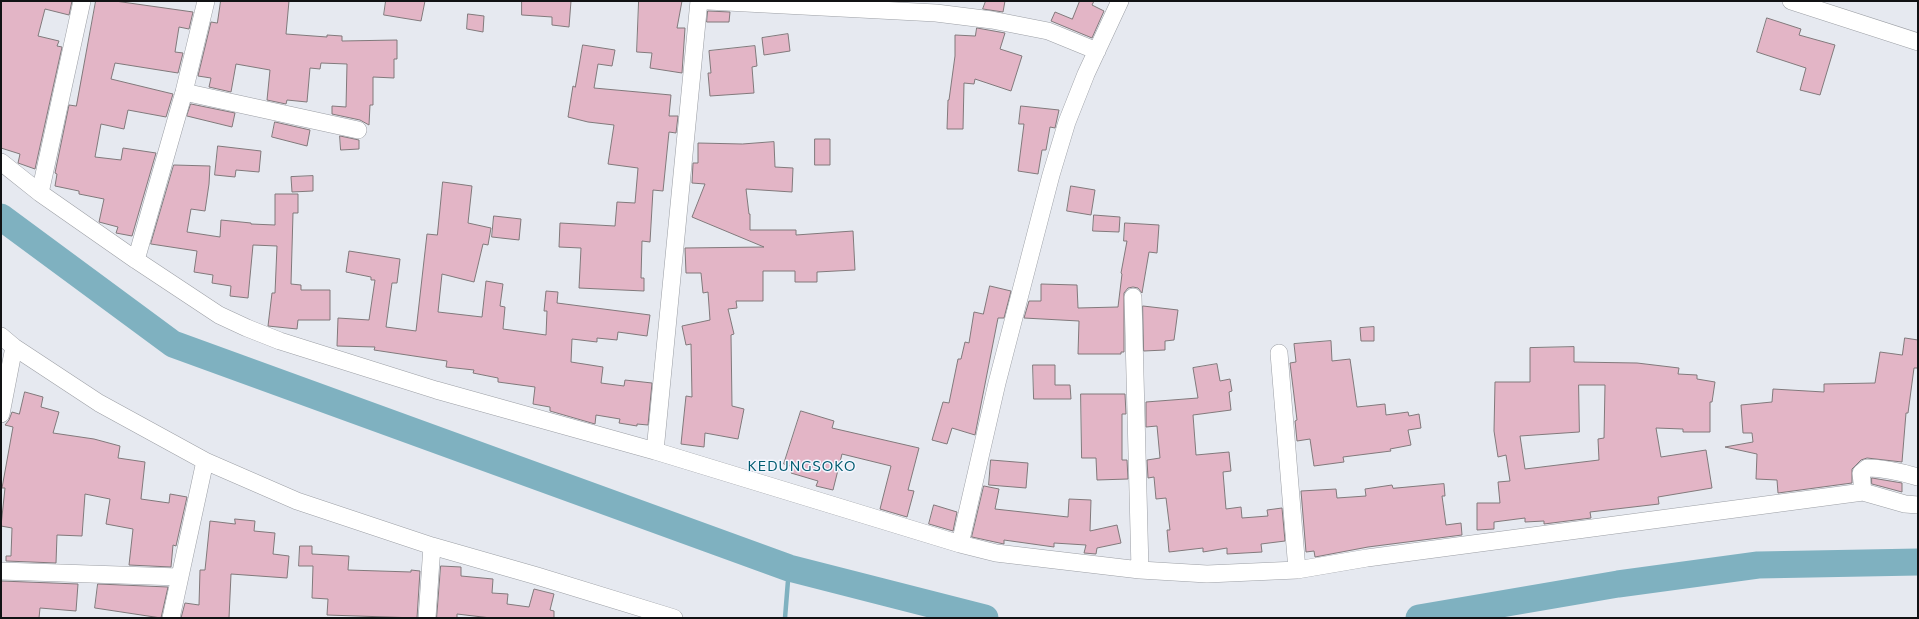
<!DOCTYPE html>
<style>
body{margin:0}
#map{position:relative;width:1919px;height:619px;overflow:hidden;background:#e6e9f0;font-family:Commissioner,sans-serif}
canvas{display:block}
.frame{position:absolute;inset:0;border:2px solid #111214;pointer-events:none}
</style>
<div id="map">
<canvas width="1919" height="619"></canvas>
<div class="frame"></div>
</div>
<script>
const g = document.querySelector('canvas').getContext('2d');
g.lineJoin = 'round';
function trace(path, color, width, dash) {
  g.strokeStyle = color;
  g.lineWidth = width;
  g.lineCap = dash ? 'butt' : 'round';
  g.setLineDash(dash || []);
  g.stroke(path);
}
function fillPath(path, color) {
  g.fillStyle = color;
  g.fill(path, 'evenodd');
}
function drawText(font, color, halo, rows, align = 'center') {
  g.font = font + ' Commissioner,sans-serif';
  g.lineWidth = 3;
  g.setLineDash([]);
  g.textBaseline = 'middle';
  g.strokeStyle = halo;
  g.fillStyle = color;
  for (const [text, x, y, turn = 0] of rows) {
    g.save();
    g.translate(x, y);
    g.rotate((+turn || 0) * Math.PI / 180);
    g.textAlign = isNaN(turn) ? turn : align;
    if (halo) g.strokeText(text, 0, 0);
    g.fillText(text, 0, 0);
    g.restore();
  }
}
trace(new Path2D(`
 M785 618 789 568`), '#7fb1c0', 4.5);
trace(new Path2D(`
 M1 217 173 344 789 568 985 618
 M1419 618 1618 584 1758 565 1918 562`), '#7fb1c0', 27);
const building = new Path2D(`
 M1 1H72L69 15 45 9 38 36 59 41 57 46 62 47 35 169 18 163 20 154 1 148Z
 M96 1H115L193 12 189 29 179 27 175 52 183 53 178 73 115 63 111 79 173 94 166 117 128 110 124 129 101 124 95 157 121 160 123 148 156 153 132 236 116 233 118 227 99 222 104 199 79 194V191L55 186 57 174 55 173 69 105 76 106Z
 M221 1H289L286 34 327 37V35L342 36V41L397 40V59H394V78L373 77V105H370L369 125 360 120 332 114V106L346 107 347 64 321 63 320 69 310 68 307 102 287 100 286 104 267 100 270 70 236 64 231 92 209 87 211 78 198 76 211 22 217 23Z
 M386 1H425L421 21 384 15Z
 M522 1H571L569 27 552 25V17L522 15Z
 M639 1H682L677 28H685L682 73 650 68 652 53 637 52Z
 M986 1H1005L1003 12 983 9Z
 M1080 1H1094L1092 5 1104 11 1092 38 1051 21 1055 12 1072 19Z
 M708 11 730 12 729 22H707Z
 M468 14 484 16 483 32 467 29Z
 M1767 18 1801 29 1799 35 1835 45 1820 95 1800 90 1806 68 1757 52Z
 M977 28 1005 33 1000 49 1022 56 1011 91 975 79 974 84 964 83 963 129H947L948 100H949L955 56V35L975 36Z
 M788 34 790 51 764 55 762 38Z
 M583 45 615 50 612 66 598 64 594 88 671 95 669 116H678L676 133 669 132 663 191 653 190 650 242 642 241 641 278H644V291L579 288 581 248 559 247 560 223 615 226 617 202 635 203 638 168 608 164 614 125 588 122 568 117 573 86 575 87Z
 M755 46 757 66 752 67 754 93 710 96 708 73H711L709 51Z
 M191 104 235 113 232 127 187 116Z
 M1021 106 1059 110 1055 128 1050 127 1046 150H1042L1038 174 1018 171 1024 124H1019Z
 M275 122 310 130 307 146 272 137Z
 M340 136 359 140V149L341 150Z
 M815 139H830V165H815Z
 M774 142 775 167 793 168 792 192 746 189 749 214H750V230H796V235L853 231 855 270 817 272V282H795V271H763V301H736L737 308 728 309 734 334 731 335 732 406 744 409 738 439 705 433 704 447 681 444 686 396 692 397 691 344 686 345 682 326 710 320 708 292 703 293 701 273H686L685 248 764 247 692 217 705 184 692 183 693 163H698V143L742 144Z
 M218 146 261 151 259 172 236 170 235 177 215 175Z
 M174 165 210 166 209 184 205 211 191 209 187 232 220 237 221 220 251 223V224L275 225V194H298V213H293L291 284 301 285V290H330V320H298L297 329 268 326 272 293H275L277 246 253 245 248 298 230 296 231 286 212 283 213 275 194 272 197 251 151 244Z
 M313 176V191L292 192 291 177Z
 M443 182 472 186 468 223 491 228 488 245 483 244 474 282 442 274 438 312 482 317 486 281 503 284 500 306 505 307 503 329 546 335 547 311H544L546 291 558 292 557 303 650 315 647 336 618 332 617 340 597 338V342L572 339 571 362 603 367 601 383 624 386 625 380 652 383 648 425 637 424V426L619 423 620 419 596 415 595 424 550 411V407L533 404 535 387 498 382V378L473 373 474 370 446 367 447 361 374 350 375 347 337 346 338 318 369 320 375 280H371V277L346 272 349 251 400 259 397 283H392L386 327 416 331 427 234 437 235Z
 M1071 186 1095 190 1091 215 1067 211Z
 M1094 215 1120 217 1119 232 1093 231Z
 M494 216 521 219 519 240 492 237Z
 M1125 223 1159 225 1157 253 1149 252 1142 293 1138 288 1133 287 1128 288 1124 293V352H1121V354H1078L1079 321 1024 318 1029 301H1041V284L1077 285 1078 308 1118 307 1122 274 1121 273 1127 241H1124Z
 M990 286 1011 291 1004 318H998L975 435 952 428 947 444 932 440 943 402 949 403 958 359H961L965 342 969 343 974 312 983 314Z
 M1143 306 1178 310 1174 340 1165 341V350L1144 351Z
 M1374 327V341H1361L1360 328Z
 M1905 338 1918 340V368H1914L1908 413H1906L1902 462 1867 458 1861 460 1852 469V483L1778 493 1777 480 1756 479 1757 454 1725 447 1753 442 1752 433H1743L1741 405 1772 402 1773 389 1824 392V384L1875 383 1880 352 1902 355Z
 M1331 341 1332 361 1350 359 1357 407 1385 404 1386 415 1408 412 1409 416 1419 414 1421 428 1408 430 1411 445 1390 449 1391 451 1343 457 1344 462 1314 466 1310 439 1297 441 1295 421 1297 420 1290 363 1296 362 1294 344Z
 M1574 347V362L1637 363 1679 368 1678 374 1697 375V379L1715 382 1712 402H1710V432H1683V429L1656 428 1661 457 1706 450 1712 488 1658 497 1659 504 1590 512 1591 518 1544 524V521L1525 522V518L1494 522V529L1477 530V503H1500L1498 482 1510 481 1506 455 1498 457 1494 431 1495 382H1530V348ZM1579 385H1605L1604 438 1598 439 1599 460 1525 469 1520 436 1579 432Z
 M1217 364 1220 381 1230 379 1232 391 1229 392 1231 410 1193 415 1196 455 1229 452 1231 471 1223 472 1226 509 1241 507 1242 518 1268 516 1267 510 1282 508 1285 541 1261 544 1262 552 1227 554V548L1203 552V548L1169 552 1167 530H1170L1166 498 1156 499 1154 477 1148 478 1147 460 1160 458 1157 426 1146 427V402L1198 398 1193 368Z
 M1033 365H1055V385H1070L1071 399H1034Z
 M25 392 43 397 41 407 59 412 53 433 94 439 120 446 118 458 145 462 141 499 169 503 170 494 187 497 176 546 173 545 171 567 129 565 133 529 106 524 110 499 85 494 82 536 57 535 56 563 6 561V556H11L12 528 1 526 5 488H2L13 427 5 425 9 420 12 412 19 414Z
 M1081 394H1125L1126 414H1122V460H1127L1128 479 1097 480 1096 458H1082Z
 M801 411 834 421 832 428 919 448 908 490 914 491 907 517 880 509 891 466 842 454 833 490 816 486 818 481 791 473 793 467 784 464Z
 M991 460 1028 463 1026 488 989 485Z
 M1872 478 1902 483V492L1872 484Z
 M1444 484 1445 496H1442L1446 525 1461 523 1462 535 1368 547 1315 557 1314 551 1306 552 1301 491 1336 489 1337 498 1366 496 1365 489 1392 485 1393 488Z
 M984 486 999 489 995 509 1068 517 1069 499 1091 500 1090 531 1117 525 1121 543 1097 548 1096 554 1084 553 1086 545 1054 543V547L1004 540V544L972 537Z
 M934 505 957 512 953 531 929 524Z
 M235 519 255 521 254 531 275 533 273 554 289 556 287 578 231 574 229 618H181L185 603 199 605 200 570H205L210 521 235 524Z
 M300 546H312V554L349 556 348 570 411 572V570L420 571 417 618 327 615 328 599 312 598 313 566H299Z
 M441 566 461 567V576L493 579 492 593 508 594 507 604 529 607 534 589 554 594 550 610 554 611V618H491L457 614V618H437Z
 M1 581 78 584 76 611 40 608 39 618H1Z
 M98 584 168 587 161 618 95 608Z`);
fillPath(building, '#e3b5c6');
trace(building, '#81797b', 1);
const minor = new Path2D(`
 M708 1 936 13 992 20 1048 31 1097 51
 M1791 1 1918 42
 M184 92 358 130
 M1 162 40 193 136 260 219 315 247 328 280 341 436 390 655 451 960 544 996 553 1140 570 1207 574 1297 570 1367 558 1863 492 1905 504 1918 505
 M40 193 82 1
 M136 260 184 92 206 1
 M1133 297 1140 570
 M1 336 14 347
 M1279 353 1297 570
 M1 414 14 347 99 403 205 461 297 501 432 546 537 576 674 618
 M655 451 699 1
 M1863 492 1861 473 1867 468C1885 468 1901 472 1918 477
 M960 544 997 383 1051 175 1067 122 1086 74 1120 1
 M1 571 179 577
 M171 618 205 461
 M427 618 432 546`);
trace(minor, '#9c9fa5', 18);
trace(minor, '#fff', 17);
g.letterSpacing = '1px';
drawText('14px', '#005b70', '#f4f6fe', [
 ["KEDUNGSOKO",802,466]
]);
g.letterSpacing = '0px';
</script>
